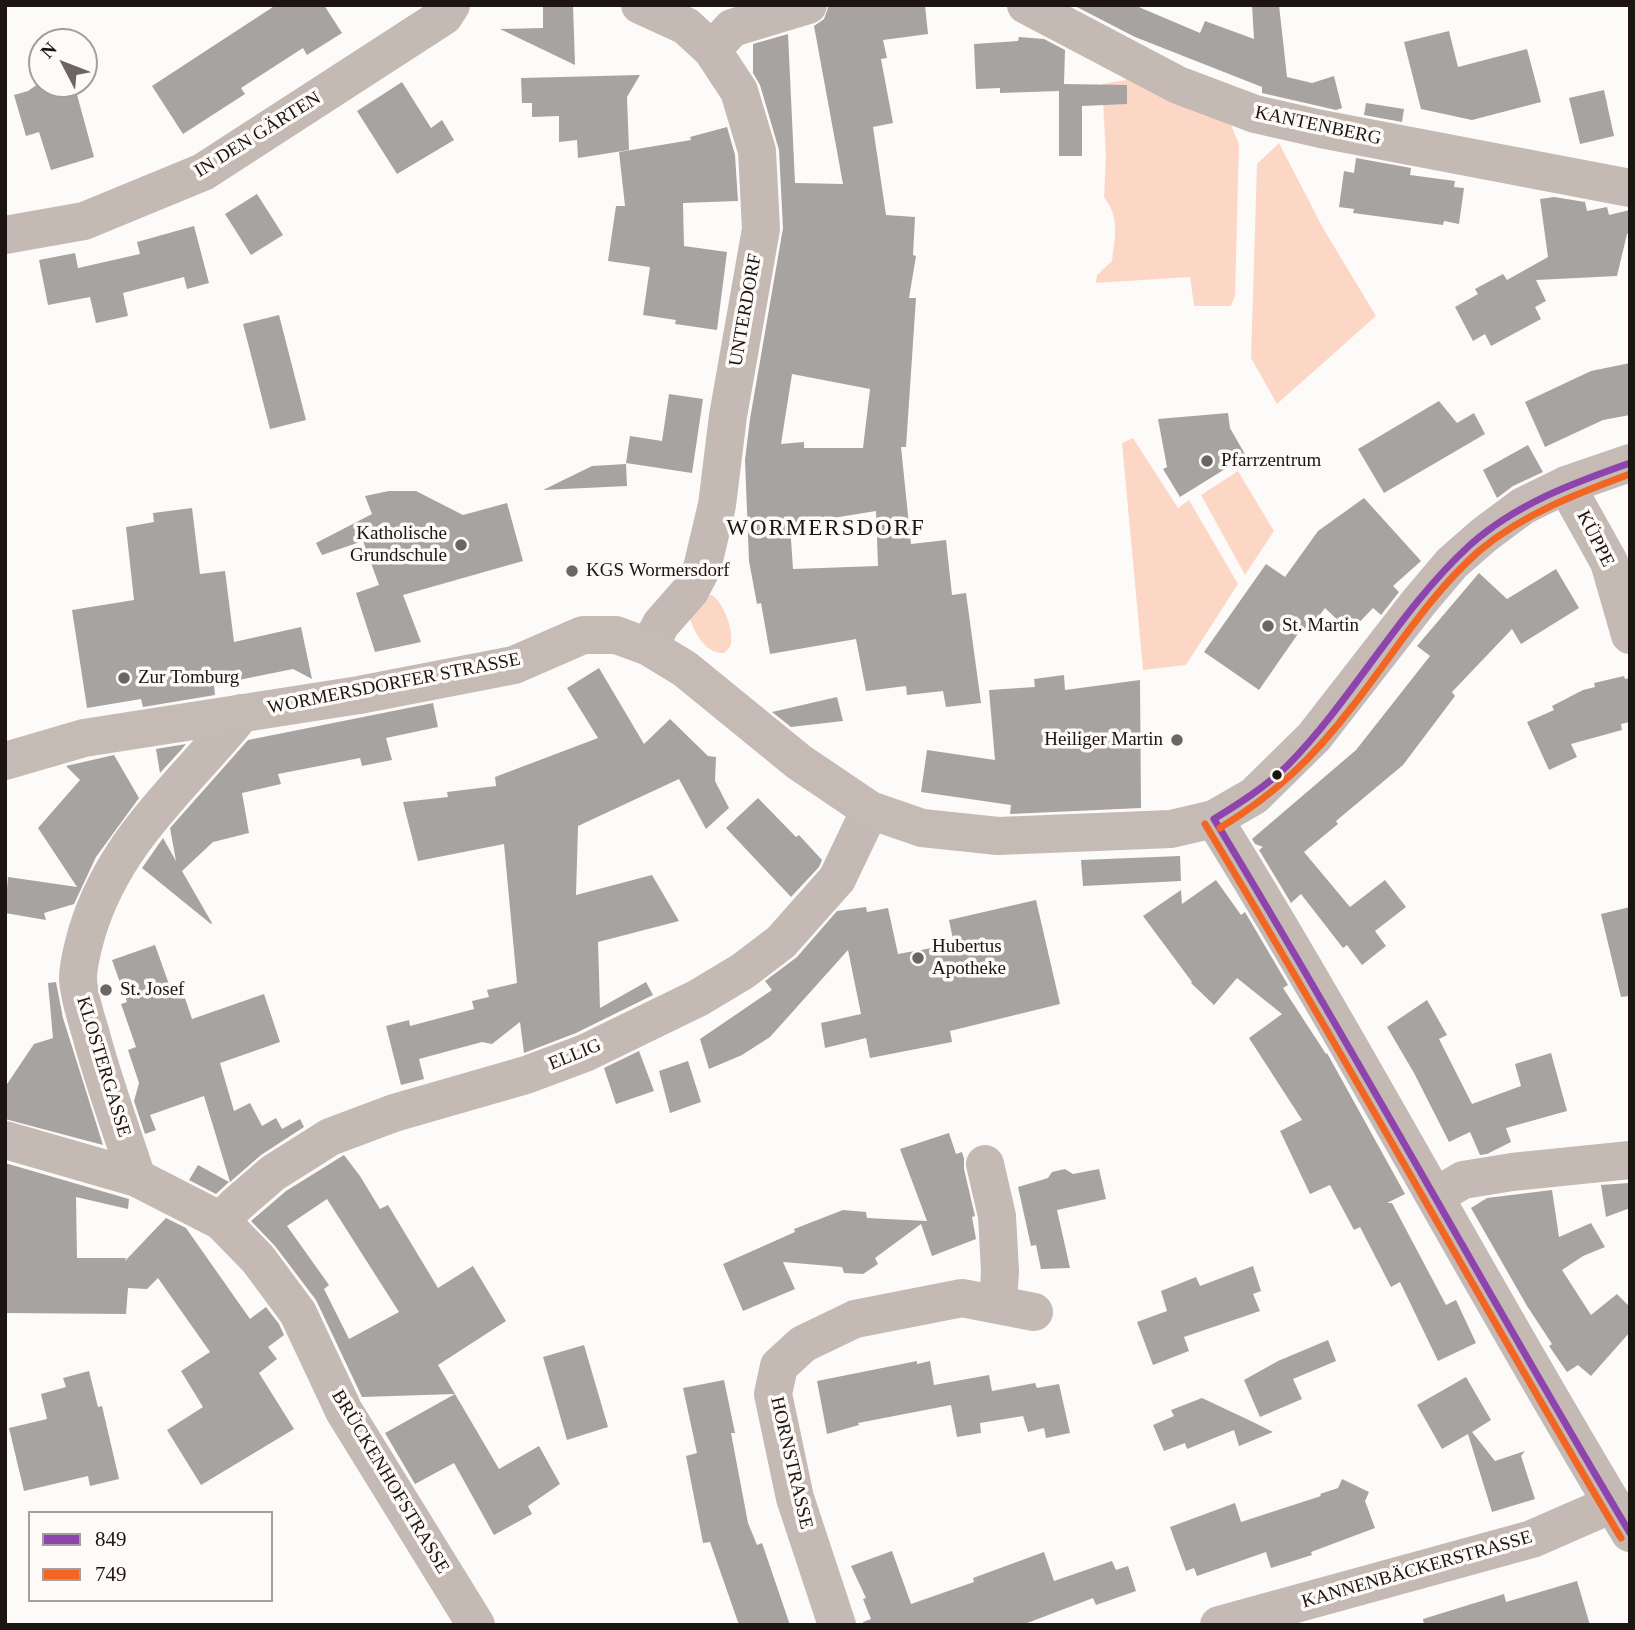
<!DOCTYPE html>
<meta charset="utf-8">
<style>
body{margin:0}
#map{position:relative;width:1635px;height:1630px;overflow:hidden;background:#fdfbf9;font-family:Georgia,serif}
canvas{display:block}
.frame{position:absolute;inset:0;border:7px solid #1c1512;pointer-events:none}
.legend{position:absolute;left:28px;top:1511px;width:245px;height:91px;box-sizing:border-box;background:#fefaf8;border:2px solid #a49e9c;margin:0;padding:9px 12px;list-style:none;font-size:21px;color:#1c1512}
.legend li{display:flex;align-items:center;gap:14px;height:35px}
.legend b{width:35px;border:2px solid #a49e9c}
.north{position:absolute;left:28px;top:28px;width:70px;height:70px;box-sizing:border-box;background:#fefaf8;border:2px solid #a49e9c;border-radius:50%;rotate:312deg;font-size:19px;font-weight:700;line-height:28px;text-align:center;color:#1c1512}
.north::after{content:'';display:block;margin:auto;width:24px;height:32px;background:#6b6663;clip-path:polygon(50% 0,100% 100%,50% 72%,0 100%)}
</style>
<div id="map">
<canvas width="1635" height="1630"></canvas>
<div class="frame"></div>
<ul class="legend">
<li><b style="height:9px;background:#8e44ad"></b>849</li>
<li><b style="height:9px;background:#f26522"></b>749</li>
</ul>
<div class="north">N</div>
</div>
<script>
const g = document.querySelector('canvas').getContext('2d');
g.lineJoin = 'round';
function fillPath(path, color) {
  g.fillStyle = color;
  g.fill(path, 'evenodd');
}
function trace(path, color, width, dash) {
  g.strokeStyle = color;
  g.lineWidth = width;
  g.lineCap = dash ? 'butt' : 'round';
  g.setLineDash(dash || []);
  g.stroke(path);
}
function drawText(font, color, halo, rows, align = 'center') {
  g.font = font + ' Georgia,serif';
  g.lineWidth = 7;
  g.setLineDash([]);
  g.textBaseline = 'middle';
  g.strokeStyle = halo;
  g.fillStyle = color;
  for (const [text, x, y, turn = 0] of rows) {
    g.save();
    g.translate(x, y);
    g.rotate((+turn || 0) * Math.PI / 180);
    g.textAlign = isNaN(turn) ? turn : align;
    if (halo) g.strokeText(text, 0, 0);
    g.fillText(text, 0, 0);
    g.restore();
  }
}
fillPath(new Path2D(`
 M1127 74 1231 125 1239 144 1235 296 1231 306H1194L1190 277 1096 283 1097 275 1112 261C1115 236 1120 218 1104 197L1106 156 1102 84 1126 80Z
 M1279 143 1323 228 1376 316 1277 404 1251 358 1257 164Z
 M1133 438 1178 508 1189 500 1238 584 1186 665 1143 670 1122 443Z
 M1238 471 1274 531 1245 575 1201 495Z
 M705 595H712C723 602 734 630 731 644 730 648 727 650 724 653 705 654 694 632 689 616Z`), '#fdd7c6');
fillPath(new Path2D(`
 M276 5H324L342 33 307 55 303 48 241 88 245 94 183 134 152 86Z
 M543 5H573L575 65 500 29 543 28Z
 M829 5H925L928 34 883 40 887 58 881 59 893 123 873 127 886 215 915 217 913 255 916 256 909 298H916L906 447H901L911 544 946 540 952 595 966 593 981 703 946 707 943 691 907 695 906 686 866 691 856 639 770 654 761 603 757 604 749 561 745 460 750 419 783 228 779 150 760 85 753 73V44L788 34 795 183 843 184 814 26 824 19ZM792 374 870 389 863 448H804V442L781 444ZM876 511 878 566 793 569 790 525Z
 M1073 5H1134L1200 33 1205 21 1254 39 1252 5H1279L1287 77 1312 83 1334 76 1342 108 1336 110 1262 93V87L1135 37Z
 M1449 31 1458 67 1527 49 1541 102 1472 120 1421 109 1404 42Z
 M1019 37 1044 39 1065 50 1064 84 1127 85V104L1082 106V156H1059V91L1000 93V88L976 89 974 44 1018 41Z
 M84 68 92 81 76 91 94 157 51 170 39 132 26 136 14 95 28 91 42 81V84H84Z
 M640 75 627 97 629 150 578 158 577 140 559 142V116L532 117V103H522L521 78Z
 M402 82 431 128 442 120 454 140 397 174 357 111Z
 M1604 90 1614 136 1580 144 1569 98Z
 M1366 103 1404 109 1402 122 1364 115Z
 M727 127 735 155 738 201 683 203 684 246 727 252 717 330 675 324 676 320 643 315 650 267 608 261 616 206H625L619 152 691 140 690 137Z
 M1356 158 1411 168 1410 175 1455 181 1454 187 1464 188 1459 224 1444 221 1443 225 1353 213 1354 209 1339 207 1344 171 1354 173Z
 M257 194 283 235 251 255 225 214Z
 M1554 197 1585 202 1587 211 1607 207 1609 215 1630 210V233L1627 234 1617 276 1536 280 1546 301 1535 307 1541 319 1491 346 1485 334 1473 341 1455 307 1478 294 1475 289 1503 274 1507 280 1548 257 1540 199Z
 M194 226 209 283 187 289 184 277 123 293 128 316 96 323 90 297 48 305 39 260 75 253 78 268 140 254 137 242Z
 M279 315 306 420 270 429 243 324Z
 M1630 363V415L1603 420 1545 447 1525 402 1591 371Z
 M669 394 703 399 692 473 626 463 630 436 662 441Z
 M1439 401 1457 423 1474 413 1485 434 1384 493 1358 449Z
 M1228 413 1230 428 1246 456 1180 497 1163 469 1167 467 1158 419Z
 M1528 445 1543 472 1513 486 1497 498 1483 470Z
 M626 464 627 486 543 490 592 466Z
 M389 491H416L463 515 507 503 523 561 403 595 421 642 375 652 356 593 379 585 363 541 322 555 316 543 372 514 365 496Z
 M1364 498 1421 561 1393 586 1399 592 1381 615 1373 608 1350 632 1325 608 1307 632 1302 628 1259 690 1204 652 1266 564 1285 577 1318 531Z
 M192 508 200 574 225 571 234 642 301 627 312 679 293 669 214 685 215 695 143 707 141 699 87 708 72 610 134 600 126 527 154 522 153 513Z
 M1556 569 1579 608 1521 644 1512 629 1452 692 1455 696 1403 765 1336 821 1338 824 1304 852 1350 907 1385 880 1406 907 1375 931 1386 946 1362 965 1347 945 1343 948 1301 894 1291 903 1259 850 1263 847 1255 844 1252 839 1356 750 1430 656 1417 646 1479 573 1507 599Z
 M599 668 644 744 670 719 708 756 716 757 715 781 729 808 706 829 679 779 578 826 576 895 652 875 679 921 598 942 600 1008 646 982 653 995 576 1033 524 1053 520 1022 492 1044 482 1042 419 1059 424 1079 401 1085 386 1026 409 1020 410 1026 474 1009 472 1001 489 997 487 990 517 983 504 844 418 861 403 802 448 797 447 792 496 786 495 777 598 738 567 688Z
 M1064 675 1065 690 1140 680 1141 808 1010 814 1011 805 921 792 927 750 995 760 989 690 1035 687 1034 679Z
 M1624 676 1625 679 1630 678V722L1621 724 1622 730 1571 744 1577 757 1549 770 1527 722 1554 710 1552 706 1583 690 1595 687 1594 683Z
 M837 697 843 721 791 727 772 712Z
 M433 703 438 727 386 738 392 760 362 766 360 758 278 774 281 784 242 793 249 833 213 842 182 871 212 923 211 924 142 868 163 838 176 861 170 828 248 740Z
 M186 744 181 750 160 773 156 749Z
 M114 755 139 798 96 857 74 904 44 913 46 920 5 913 8 877 77 887 38 828 80 780 66 766Z
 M758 798 796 837 799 835 822 860 819 867 791 897 726 828Z
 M1180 856 1181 881 1083 886 1081 860Z
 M1216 880 1241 915 1245 912 1288 985 1283 988 1326 1054 1327 1053 1405 1194 1387 1203H1392L1446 1305 1456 1300 1476 1343 1438 1361 1400 1282 1391 1287 1360 1227 1354 1230 1330 1185 1310 1194 1280 1131 1302 1120 1249 1038 1282 1014 1237 978 1214 1005 1191 983 1192 982 1143 916 1181 890 1182 904Z
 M1036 900 1060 1004 950 1031 952 1042 870 1058 866 1038 825 1048 821 1023 861 1014 848 950 770 1037 742 1055 709 1069 700 1039 772 990 765 981 797 957 837 911 866 907 867 912 888 908 898 954 954 944 949 920Z
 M1630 907V996L1621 997 1601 914Z
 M155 945 170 987 180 983 192 1019 264 994 280 1042 220 1063 234 1111 250 1103 262 1126 276 1118 282 1129 300 1119 304 1127 261 1155 230 1182 204 1096 150 1115 156 1130 145 1134 134 1101 139 1083 128 1050 136 1047 121 1004 127 1002 112 960Z
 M56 982 63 1018 103 1145 5 1119V1087L34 1044 53 1038 48 983Z
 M1427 1000 1447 1035 1439 1039 1472 1104 1521 1086 1515 1064 1551 1053 1567 1111 1506 1128 1511 1142 1487 1154 1480 1155 1470 1132 1449 1142 1414 1073 1387 1027Z
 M639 1051 654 1091 616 1104 604 1068Z
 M688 1061 701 1102 670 1113 659 1071Z
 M949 1133 956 1154 962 1152 964 1159V1169L975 1216 972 1217 976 1239 932 1256 921 1224 875 1258 878 1264 863 1274 844 1273 842 1267 783 1262 795 1289 743 1311 723 1264 795 1232 794 1229 843 1210 866 1212 867 1218 927 1221 900 1149Z
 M344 1155 360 1176 380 1209 388 1205 438 1288 473 1266 506 1321 438 1365 499 1469 539 1446 560 1484 528 1506 532 1514 494 1535 454 1463 415 1484 385 1433 455 1394 362 1397 316 1300 275 1246 251 1221 286 1191ZM327 1199 399 1312 349 1339 324 1289 329 1285 287 1226Z
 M5 1163 129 1199 128 1209 76 1197 77 1258H126L125 1261 166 1218 186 1228 250 1319 266 1307 279 1324 284 1335 268 1347 277 1359 259 1373 294 1429 201 1485 167 1430 203 1407 181 1371 210 1352 158 1278 147 1289 128 1288 126 1314 5 1313Z
 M198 1165 229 1182 216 1194 189 1180Z
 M1065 1169 1073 1174 1099 1169 1106 1199 1057 1210 1070 1268 1041 1269 1036 1245 1031 1246 1018 1187 1048 1178 1052 1172Z
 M1629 1183 1630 1208 1606 1217 1601 1185Z
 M1552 1190 1559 1237 1591 1223 1605 1247 1583 1256 1562 1270 1591 1315 1617 1294 1630 1307V1332L1591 1376 1578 1365 1567 1372 1549 1346 1552 1344 1527 1306 1471 1208 1487 1198Z
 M1253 1266 1261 1291 1253 1294 1260 1311 1184 1337 1189 1351 1153 1365 1137 1322 1167 1311 1161 1291 1196 1277 1200 1286Z
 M1328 1340 1336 1361 1293 1379 1302 1399 1260 1417 1244 1380 1278 1361Z
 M584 1345 608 1427 567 1440 543 1357Z
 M917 1361V1364L930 1361 934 1385 989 1375 992 1391 1035 1383 1037 1388 1059 1384 1070 1433 1046 1438 1044 1428 1028 1432 1023 1416 980 1423 981 1433 957 1437 951 1405 858 1423 859 1425 827 1434 817 1381Z
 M89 1371 98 1407 102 1406 119 1479 90 1486 88 1476 24 1491 9 1428 47 1419 41 1394 66 1387 63 1378Z
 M1466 1377 1491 1420 1472 1432 1495 1461 1525 1451 1521 1456 1535 1499 1492 1512 1468 1434 1442 1449 1417 1405Z
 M724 1380 735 1433H731L748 1523 757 1545 762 1543 790 1625H739L710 1542 703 1543 686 1456 697 1453 683 1388Z
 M1202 1398 1253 1422 1273 1432 1239 1446 1234 1430 1187 1449 1185 1443 1164 1451 1153 1425 1174 1416 1171 1410Z
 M1342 1479 1369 1492 1365 1501 1375 1528 1311 1552 1312 1555 1271 1568 1266 1552 1197 1576 1194 1568 1186 1571 1170 1527 1235 1503 1241 1522 1321 1496 1320 1494 1338 1488Z
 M892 1551 911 1604 974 1582 973 1578 1044 1552 1054 1581 1112 1561 1116 1570 1128 1566 1136 1591 1096 1605 1093 1598 1022 1625H864L863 1622 871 1619 863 1599 866 1598 851 1566Z
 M1577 1581 1590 1625H1424L1423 1619 1504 1594 1506 1602Z`), '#a7a3a0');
trace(new Path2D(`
 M640 5 686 26 712 50 739 91 757 151 761 229 728 416 717 505 702 568 690 591 661 624 649 647
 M1026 5 1178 85 1255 114 1321 129 1630 188
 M712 50 732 28 808 5
 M5 235 84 221 203 172 444 16 451 5
 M1566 485 1609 562 1630 635
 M1214 819C1359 1053 1487 1298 1630 1533
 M5 1140 137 1178 221 1221 258 1259 298 1313 344 1411 476 1625
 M985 1164 997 1216 1000 1271 998 1305
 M137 1178C121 1129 103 1081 90 1031 85 1015 79 996 78 979 78 963 83 947 87 932 115 839 183 786 242 713
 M1436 1196 1463 1180 1512 1172 1630 1160
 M221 1221 236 1205 273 1173 330 1137 394 1113 526 1075 585 1053 698 998 743 971 781 942 837 879 870 810
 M837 1625 795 1498 773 1394 779 1366 803 1344 855 1319 962 1298 1034 1312
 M1219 1625 1532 1539 1612 1504`), '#c5b9b3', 38);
trace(new Path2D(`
 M5 761 84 738 359 695 514 665 583 635H616L649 647 685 669 799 762 870 810 922 828 998 836 1171 829 1214 819 1254 796 1314 737 1419 602 1452 563 1484 535 1523 506 1566 485 1630 463`), '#c6bab5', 38);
trace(new Path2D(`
 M1214 819C1357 1054 1488 1296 1630 1533
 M1214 819C1240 803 1265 787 1287 766 1354 698 1399 610 1470 545 1516 504 1573 483 1630 463`), '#8e44ad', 7);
trace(new Path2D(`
 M1205 824C1348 1060 1480 1302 1621 1538
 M1220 828C1275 794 1312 759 1352 707 1393 655 1429 595 1479 551 1523 514 1576 494 1630 474`), '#f26522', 7);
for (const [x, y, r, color] of [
 [1207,461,7,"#6b6663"],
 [461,545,7,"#6b6663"],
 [572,571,7,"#6b6663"],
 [1268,626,7,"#6b6663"],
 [124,678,7,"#6b6663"],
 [1177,740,7,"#6b6663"],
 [1277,775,6,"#1c1512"],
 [918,958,7,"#6b6663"],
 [106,990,7,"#6b6663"]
]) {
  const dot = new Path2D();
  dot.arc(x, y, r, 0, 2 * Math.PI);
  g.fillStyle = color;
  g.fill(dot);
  trace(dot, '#fefaf8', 2.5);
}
drawText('19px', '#1c1512', '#fefaf8', [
 ["KANTENBERG",1318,126,12],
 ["IN DEN GÄRTEN",258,135,-32],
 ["UNTERDORF",746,310,-80],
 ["KÜPPE",1595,539,63],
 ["WORMERSDORFER STRASSE",394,684,-11],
 ["ELLIG",575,1055,-22],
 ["KLOSTERGASSE",103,1067,73],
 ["HORNSTRASSE",791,1463,77],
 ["BRÜCKENHOFSTRASSE",390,1482,59],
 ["KANNENBÄCKERSTRASSE",1417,1570,-16]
]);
drawText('19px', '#1c1512', '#fefaf8', [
 ["Pfarrzentrum",1221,461],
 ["Katholische",447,534,"right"],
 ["Grundschule",447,556,"right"],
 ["KGS Wormersdorf",586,571],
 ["St. Martin",1282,626],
 ["Zur Tomburg",138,678],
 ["Heiliger Martin",1163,740,"right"],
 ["Hubertus",932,947],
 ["Apotheke",932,969],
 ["St. Josef",120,990]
], 'left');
g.letterSpacing = '2px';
drawText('23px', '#1c1512', '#fefaf8', [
 ["WORMERSDORF",826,529]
]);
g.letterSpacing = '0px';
</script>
